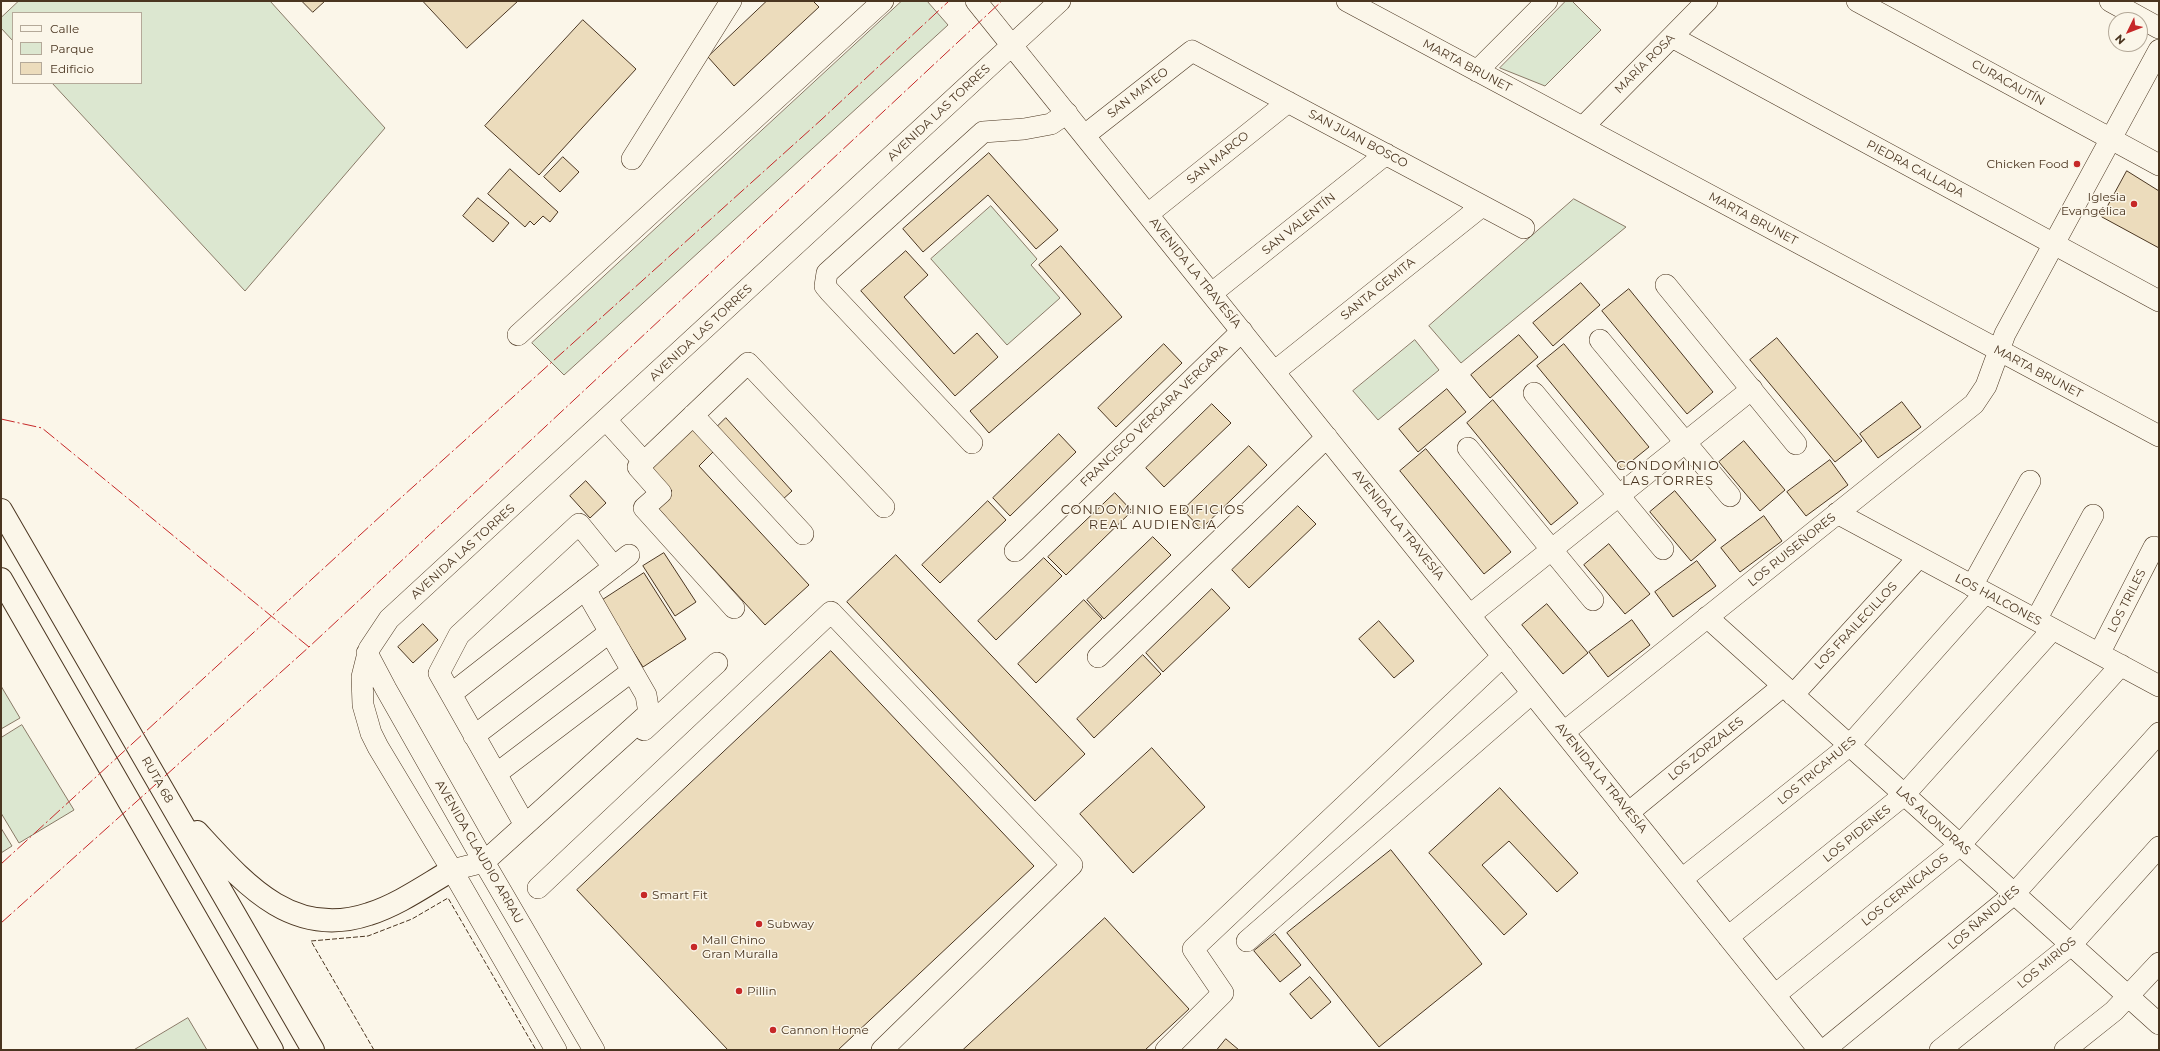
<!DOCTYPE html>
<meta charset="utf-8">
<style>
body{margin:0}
#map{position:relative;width:2160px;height:1051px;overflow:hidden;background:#fbf6e9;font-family:Montserrat,sans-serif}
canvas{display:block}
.frame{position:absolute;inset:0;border:2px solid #4a3520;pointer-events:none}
.legend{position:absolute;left:12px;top:12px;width:130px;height:72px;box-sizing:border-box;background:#fbf6e9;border:1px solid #b4a999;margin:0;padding:5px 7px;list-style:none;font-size:12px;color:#4a3520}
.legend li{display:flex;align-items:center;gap:8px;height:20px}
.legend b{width:20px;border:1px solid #b4a999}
.north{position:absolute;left:2108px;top:12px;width:40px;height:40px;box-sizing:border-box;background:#fbf6e9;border:1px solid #b4a999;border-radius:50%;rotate:227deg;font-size:11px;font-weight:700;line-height:16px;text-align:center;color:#4a3520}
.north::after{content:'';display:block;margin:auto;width:14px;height:18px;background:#c62828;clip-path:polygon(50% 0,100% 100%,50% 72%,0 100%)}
</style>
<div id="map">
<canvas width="2160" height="1051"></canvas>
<div class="frame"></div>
<ul class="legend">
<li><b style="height:5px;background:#fbf6e9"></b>Calle</li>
<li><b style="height:11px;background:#dce7d0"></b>Parque</li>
<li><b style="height:11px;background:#ecdcbc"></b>Edificio</li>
</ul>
<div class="north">N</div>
</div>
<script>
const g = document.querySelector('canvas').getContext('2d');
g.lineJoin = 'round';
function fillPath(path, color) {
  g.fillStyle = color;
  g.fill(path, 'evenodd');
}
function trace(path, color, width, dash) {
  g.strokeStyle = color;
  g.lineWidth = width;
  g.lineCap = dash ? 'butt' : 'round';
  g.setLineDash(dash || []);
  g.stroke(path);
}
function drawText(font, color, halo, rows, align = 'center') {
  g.font = font + ' Montserrat,sans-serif';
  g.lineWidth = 3;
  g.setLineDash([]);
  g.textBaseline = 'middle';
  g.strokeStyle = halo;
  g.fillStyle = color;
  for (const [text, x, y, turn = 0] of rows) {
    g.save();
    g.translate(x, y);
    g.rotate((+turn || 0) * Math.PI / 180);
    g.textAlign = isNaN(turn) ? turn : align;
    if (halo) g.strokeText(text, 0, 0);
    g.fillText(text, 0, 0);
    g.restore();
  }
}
const green = new Path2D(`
 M19 1H270L385 128 245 291 52 83H141V13H13V41L1 28V18Z
 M902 1H927L948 25 564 375 532 343Z
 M1566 1H1572L1601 30 1545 86 1500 68Z
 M1574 199 1626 227 1461 363 1429 326Z
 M991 206 1037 259 1031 265 1060 298 1007 345 931 259Z
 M1415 340 1439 370 1378 420 1353 391Z
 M1 686 20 718 1 729Z
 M22 725 74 810 19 843 1 813V738Z
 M1 828 12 846 1 853Z
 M188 1018 207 1050H134Z`);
fillPath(green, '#dce7d0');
trace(green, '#887966', 1);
const building = new Path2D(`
 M302 1H325L313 12Z
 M423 1H518L467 48Z
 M767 1H813L819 7 734 86 708 57Z
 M583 20 636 69 539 175 485 126Z
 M989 153 1058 230 1036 249 988 195 923 252 903 229Z
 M563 157 579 172 560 192 544 177Z
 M510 169 558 212 550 222 543 216 534 225 530 221 525 227 488 194Z
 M2127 171 2159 191V248L2102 217Z
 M478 198 509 223 493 242 463 216Z
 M1061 246 1122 317 989 433 970 411 1081 314 1039 265Z
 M906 251 928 275 904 297 954 354 977 333 998 357 955 396 861 291Z
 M1581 283 1600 305 1553 346 1533 323Z
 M1629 289 1713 392 1687 414 1602 311Z
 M1519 335 1538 357 1490 398 1471 375Z
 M1777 338 1862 441 1835 462 1750 360Z
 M1164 344 1182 363 1116 427 1098 408Z
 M1564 344 1649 447 1622 469 1537 366Z
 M1447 389 1466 412 1418 452 1399 429Z
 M1493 400 1578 503 1551 525 1467 423Z
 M1902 402 1921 427 1878 458 1860 434Z
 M1212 404 1231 423 1164 487 1146 468Z
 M726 418 792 491 782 500 717 427Z
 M693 427 715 450 699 466 809 585 765 625 656 506 672 491 650 467Z
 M1059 434 1076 452 1010 516 993 498Z
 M1744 441 1785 490 1760 511 1719 462Z
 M1249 446 1267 465 1201 529 1183 510Z
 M1426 449 1511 552 1484 574 1400 471Z
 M1830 460 1848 485 1806 516 1787 492Z
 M586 481 606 503 590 518 570 496Z
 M1675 491 1716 540 1691 561 1650 512Z
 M1115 493 1132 511 1066 575 1048 557Z
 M988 501 1006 520 940 583 922 565Z
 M1298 506 1316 524 1249 588 1232 570Z
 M1764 516 1782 541 1740 572 1721 548Z
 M1153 537 1171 555 1104 619 1087 600Z
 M1609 544 1650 594 1625 614 1584 565Z
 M664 553 696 602 675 616 643 566Z
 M896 555 1085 754 1035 801 847 602Z
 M1044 558 1062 576 996 640 978 621Z
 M1697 561 1716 586 1673 617 1655 592Z
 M644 573 686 639 643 667 601 601Z
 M1212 589 1230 608 1163 672 1146 653Z
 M1084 600 1102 619 1036 683 1018 664Z
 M1547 604 1588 653 1563 674 1522 625Z
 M1632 620 1650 645 1608 677 1589 652Z
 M1379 621 1414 661 1394 678 1359 639Z
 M423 624 438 640 413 663 398 647Z
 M831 651 1034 866 838 1050H728L577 890Z
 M1143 655 1161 674 1094 738 1077 719Z
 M1152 748 1205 807 1133 873 1080 814Z
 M1500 788 1578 873 1557 892 1509 841 1482 865 1527 914 1504 935 1429 853Z
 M1391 850 1482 964 1379 1047 1287 933Z
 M1105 918 1189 1009 1145 1050H963Z
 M1275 934 1301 965 1280 982 1254 951Z
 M1310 977 1331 1002 1311 1019 1290 994Z
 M1226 1039 1239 1050H1217Z`);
fillPath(building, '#ecdcbc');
trace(building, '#4a3520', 1);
const minor = new Path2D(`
 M976 1 1819 1050
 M1347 1 2159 436
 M1857 1 2159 165
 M2110 1 2159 28
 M1672 37 2159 301
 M1477 71 1547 1
 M1583 127 1707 1
 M1085 135 1192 51 1524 228
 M632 159 731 1
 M1148 214 1288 102
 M1666 285 1796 444
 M1212 293 1386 154
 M518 335 883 1
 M1600 340 1730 496
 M1274 372 1482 206
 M1534 393 1663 549
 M693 415 803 534
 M607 421 644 462 748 363 884 507
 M972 443 830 292 825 286 827 273 983 132 1024 129 1051 124 1067 113
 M1468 448 1593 600
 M644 462 638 467 661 493 644 508 734 608
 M1837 513 2159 686
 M1015 551 1242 331
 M1972 586 2030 481
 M1470 615 1752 389
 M1707 617 2159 1024
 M2036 620 2093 515
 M367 653 386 689 484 862 594 1050
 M2099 654 2154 547
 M1098 657 1327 437
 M451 694 629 555
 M1793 695 1919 557
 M644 730 717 663
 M1564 732 1974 404 1986 386 2005 334 2159 50
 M474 736 610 632
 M496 774 632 671
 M1628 813 1783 686
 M525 825 439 673 459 635 579 524 614 567
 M452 870 484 862 649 713 646 695 585 589
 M1682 879 1849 746 1985 593
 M538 888 831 612 1072 865 882 1050
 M1728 937 1904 795 2053 629
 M1247 941 1532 693
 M1775 995 1960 845 2121 665
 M556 1050 452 870 378 747 371 733 363 705 362 677 369 649 389 619 1060 1
 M1166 1050 1223 993 1193 949 1503 656
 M1824 1050 2014 894 2159 733
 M1940 1050 2071 945 2159 847
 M2065 1050 2114 1011 2159 963`);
const highway = new Path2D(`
 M1 510 313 1050
 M1 579 272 1050
 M197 832C244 883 292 940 369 914 398 905 426 885 452 870`);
trace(minor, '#4a3520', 22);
trace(highway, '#4a3520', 24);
trace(minor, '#fbf6e9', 21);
trace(highway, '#fbf6e9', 22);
trace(new Path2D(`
 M374 1050 311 941 368 936 412 919 448 898 536 1050`), '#4a3520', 1, [5, 2]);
trace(new Path2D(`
 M1 419 42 428 309 647
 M1 864 384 513 821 120 949 1
 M1 923 309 647 1002 1`), '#c62828', 1, [14, 3, 2, 3]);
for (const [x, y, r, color] of [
 [2077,164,4,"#c62828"],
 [2134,204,4,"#c62828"],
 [644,895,4,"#c62828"],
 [759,924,4,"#c62828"],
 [694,947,4,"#c62828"],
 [739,991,4,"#c62828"],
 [773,1030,4,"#c62828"]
]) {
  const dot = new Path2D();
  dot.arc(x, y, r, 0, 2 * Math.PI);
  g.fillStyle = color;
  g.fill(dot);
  trace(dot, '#fbf6e9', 1.5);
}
drawText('12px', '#4a3520', '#fbf6e9', [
 ["MARÍA ROSA",1645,64,-45],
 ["MARTA BRUNET",1467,66,28],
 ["CURACAUTÍN",2008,83,29],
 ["SAN MATEO",1138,93,-38],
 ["AVENIDA LAS TORRES",939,113,-43],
 ["SAN JUAN BOSCO",1358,139,28],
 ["SAN MARCO",1218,158,-39],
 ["PIEDRA CALLADA",1915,169,28],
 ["MARTA BRUNET",1753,219,28],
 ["SAN VALENTÍN",1299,224,-39],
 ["AVENIDA LA TRAVESÍA",1195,273,51],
 ["SANTA GEMITA",1378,289,-39],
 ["AVENIDA LAS TORRES",701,333,-43],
 ["MARTA BRUNET",2038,372,28],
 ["FRANCISCO VERGARA VERGARA",1154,416,-44],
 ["AVENIDA LA TRAVESÍA",1398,525,51],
 ["LOS RUISEÑORES",1792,550,-39],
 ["AVENIDA LAS TORRES",463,552,-42],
 ["LOS HALCONES",1998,600,28],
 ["LOS TRILES",2127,601,-63],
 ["LOS FRAILECILLOS",1856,626,-47],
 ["LOS ZORZALES",1706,749,-39],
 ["LOS TRICAHUES",1817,771,-40],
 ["AVENIDA LA TRAVESÍA",1601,778,51],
 ["RUTA 68",157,780,60],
 ["LAS ALONDRAS",1933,821,42],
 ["LOS PIDENES",1857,834,-39],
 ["AVENIDA CLAUDIO ARRAU",479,852,60],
 ["LOS CERNÍCALOS",1905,890,-39],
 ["LOS ÑANDÚES",1984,918,-41],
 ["LOS MIRIOS",2047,963,-40]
]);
drawText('12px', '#4a3520', '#fbf6e9', [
 ["Chicken Food",2069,164,"right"],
 ["Iglesia",2126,197,"right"],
 ["Evangélica",2126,211,"right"],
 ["Smart Fit",652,895],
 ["Subway",767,924],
 ["Mall Chino",702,940],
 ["Gran Muralla",702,954],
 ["Pillin",747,991],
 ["Cannon Home",781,1030]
], 'left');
g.letterSpacing = '1px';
drawText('13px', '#4a3520', '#fbf6e9', [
 ["CONDOMINIO",1668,466],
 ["LAS TORRES",1668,481],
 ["CONDOMINIO EDIFICIOS",1153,510],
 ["REAL AUDIENCIA",1153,525]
]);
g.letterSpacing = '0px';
</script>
